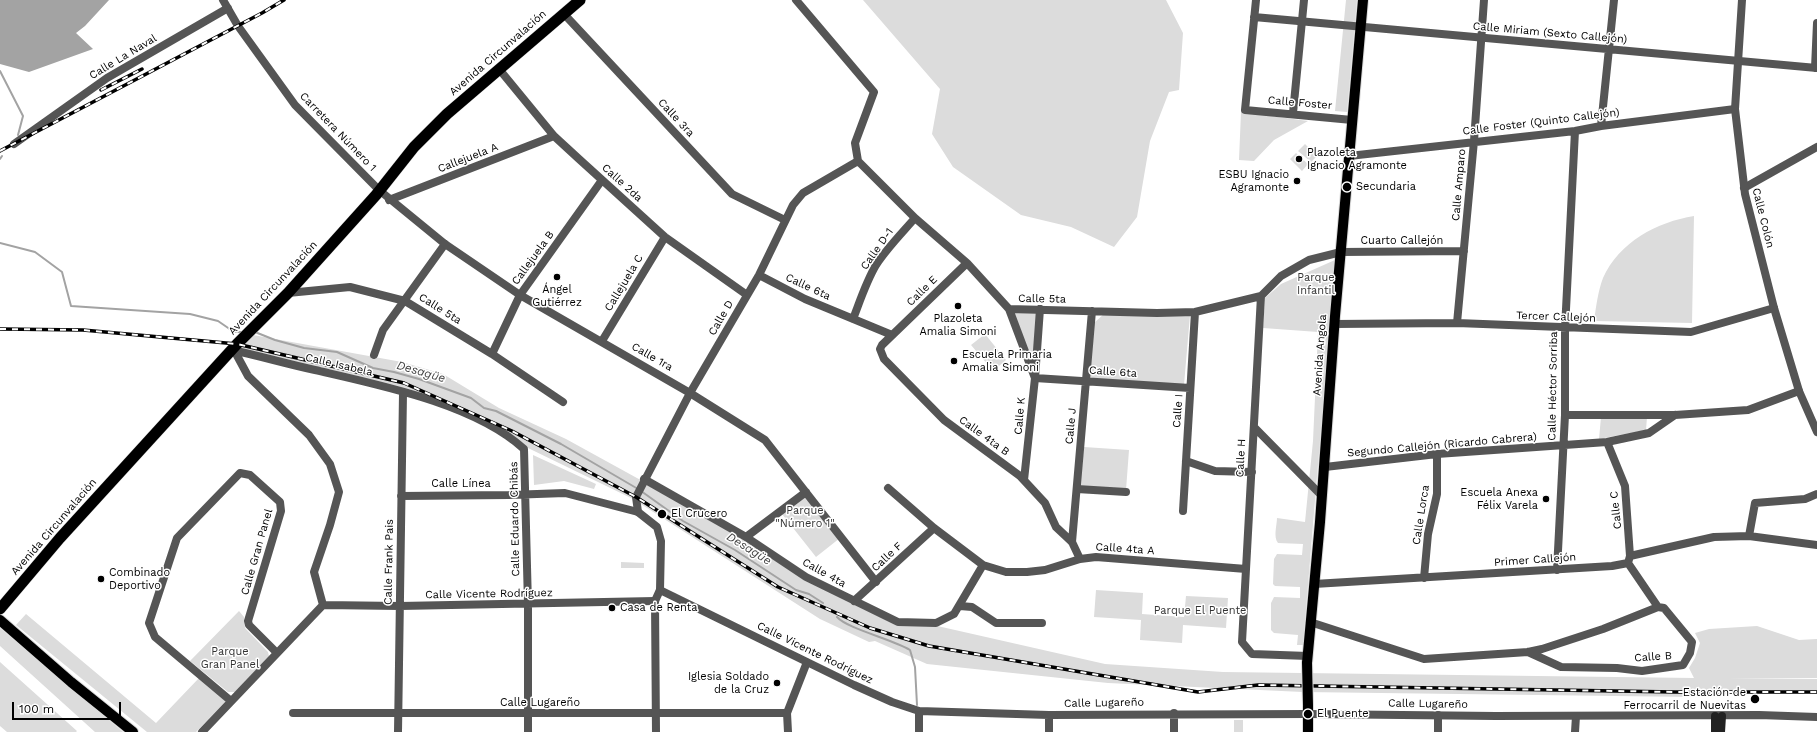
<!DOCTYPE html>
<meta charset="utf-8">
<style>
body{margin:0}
#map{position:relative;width:1817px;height:732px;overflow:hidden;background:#fff;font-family:"Work Sans",sans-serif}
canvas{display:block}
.scale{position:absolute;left:12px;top:702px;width:109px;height:18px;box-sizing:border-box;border:2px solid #000;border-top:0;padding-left:5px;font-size:12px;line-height:14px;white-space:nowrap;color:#000;-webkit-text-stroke:3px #fff;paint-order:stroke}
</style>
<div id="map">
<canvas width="1817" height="732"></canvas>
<div class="scale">100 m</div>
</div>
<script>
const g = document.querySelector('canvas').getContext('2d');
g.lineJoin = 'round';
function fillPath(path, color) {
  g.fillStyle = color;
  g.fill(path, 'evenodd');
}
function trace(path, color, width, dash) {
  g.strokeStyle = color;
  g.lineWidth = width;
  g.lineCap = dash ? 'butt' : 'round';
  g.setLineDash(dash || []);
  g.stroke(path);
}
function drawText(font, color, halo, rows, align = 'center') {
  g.font = font + ' "Work Sans",sans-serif';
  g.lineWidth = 3;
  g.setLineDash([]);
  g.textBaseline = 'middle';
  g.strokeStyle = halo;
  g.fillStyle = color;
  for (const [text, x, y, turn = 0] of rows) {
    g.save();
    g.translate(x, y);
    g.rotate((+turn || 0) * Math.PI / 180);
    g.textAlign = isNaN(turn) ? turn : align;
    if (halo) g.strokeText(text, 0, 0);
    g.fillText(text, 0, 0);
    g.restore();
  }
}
fillPath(new Path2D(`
 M863 0H1166L1183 33 1179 90 1169 92 1150 141 1137 217 1114 247 1071 227 1021 215 953 167 932 134 940 89Z
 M1346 0H1357L1347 112 1335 111Z
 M1241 112 1308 121 1274 140 1254 161 1239 160Z
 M1305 144 1317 156 1311 162 1298 151Z
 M1296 153 1308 164 1302 171 1290 159Z
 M1694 216 1692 323 1594 321C1596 307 1598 291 1603 278 1619 242 1657 222 1694 216Z
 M1335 260 1303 645H1297L1298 635 1274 633 1271 630V603L1274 597 1300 598V587L1275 586 1273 584 1274 559 1277 554 1302 555 1303 544 1278 543C1273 537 1277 525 1277 518L1305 522 1313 441 1318 332 1263 328 1265 298 1281 284Z
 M1009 309H1040L1035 378Z
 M1105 313 1190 315 1184 385 1089 378 1094 323Z
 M985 334 1006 360 993 371 971 345Z
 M253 335 402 362 443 374 499 408 566 439 746 538 802 577 898 624 933 625 1105 664 1223 672 1694 678 1689 668 1695 658 1700 643 1695 633 1709 629 1757 626 1799 640 1817 639V678L1728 679H1817V691L1695 692 1693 697 1303 692 1108 683 927 664 875 641 869 642 820 619 633 499 528 448C509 429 486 420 462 410L238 349Z
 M1601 417H1647L1646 430 1599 439Z
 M1084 447 1129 450 1126 490 1080 486Z
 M533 455 596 484 594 489 564 481 534 485Z
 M806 495 840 538 816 557 782 514Z
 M621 562 644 563V568H621Z
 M1096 590 1143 593 1142 614 1184 617 1186 596 1228 598 1226 628 1183 625 1182 643 1140 640 1141 620 1094 617Z
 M239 611 244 617 245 628 268 652 269 656 235 692H228L190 661Z
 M26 614 156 723 199 678 226 701 196 732H147L16 625Z
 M0 628 123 732H95L0 646Z
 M0 662 77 731 76 732H7L0 726Z
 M1234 720H1243V732H1234Z`), '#dcdcdc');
fillPath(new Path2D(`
 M0 0H109L85 26 76 33 93 49 29 72 0 64Z`), '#a3a3a3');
trace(new Path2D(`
 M0 71 23 116 18 135
 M0 159 2 156
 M0 243 35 252 62 272 71 306 190 314 218 321 234 332H243
 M255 332 275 340 304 348 337 352 373 368 394 372 419 379 471 398 484 408 496 411 561 444 638 489
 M641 491 683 521 735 550 796 590 809 594 823 603
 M837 617C848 629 892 639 910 650L915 667 917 705`), '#a3a3a3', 2);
const primary = new Path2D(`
 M0 620 71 682 133 732
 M1307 663 1320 522 1335 316 1363 0
 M1308 705V732`);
const trunk = new Path2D(`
 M0 609 60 538 237 344 288 293 376 195 414 147 447 114 580 0`);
trace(primary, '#dbdbdb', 12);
trace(trunk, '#dbdbdb', 12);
trace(new Path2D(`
 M223 0 238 26 295 105 379 190
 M796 0 874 92 855 143 858 161
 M1256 0 1245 110 1352 120
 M564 14 732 194 785 220
 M1254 17 1817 68
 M1815 68 1817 23
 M499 69 554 136 579 159 665 237 747 295
 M1293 113 1304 0
 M1601 126 1614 0
 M14 144 107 78 228 8
 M1349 156 1575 131 1601 126 1735 109
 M858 161 803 193 793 205 759 275 690 393 765 440 876 582
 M858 161 915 218 967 263 1009 309 1157 313 1195 312 1261 296
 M1744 188 1817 147
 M389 200 554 136
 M967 263 882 345 880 349 884 359 944 420 1020 476 1045 503 1056 527 1072 542 1080 559
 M759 275 805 299 892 335
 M288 293 350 287 405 301 492 354 563 402
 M1009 309 1035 378 1024 480
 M1040 309 1035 378 1190 388
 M853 319C860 301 866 282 876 265 887 248 902 233 915 218
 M1457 323 1474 141 1484 0
 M1334 324 1457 323 1691 332 1774 308
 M602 341 665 237
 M232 350C260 356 287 364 315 370 380 385 475 404 524 449L528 605V732
 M234 350 248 376 309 435 330 464 339 492 330 525 314 572 323 605
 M492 354 520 295 602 180
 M374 355 383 330 445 244
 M1565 415H1675L1748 410 1799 391
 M1254 427 1322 496
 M1607 442 1625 486 1630 556
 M1186 461 1215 471 1252 472
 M1325 467 1437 454 1607 442 1649 433 1675 415
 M644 479 746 537 806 577 898 622 936 623 954 614 983 565
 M888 488 934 528 983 565 1006 572H1027L1045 570 1080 559 1096 557 1246 569
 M1077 489 1126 492
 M401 496 509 495 565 493 638 512
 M1183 511 1195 312
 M1749 536 1755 503 1805 499 1817 494
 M746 537 806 492
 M1072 542 1092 311
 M1557 570 1565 415V329L1575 131
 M1424 578 1428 534 1437 494V454
 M1314 584 1612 566 1628 563 1630 556 1714 537 1749 536 1817 545
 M660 590 854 685 892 702 919 711 1049 715 1308 714
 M854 601 934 528
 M323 605 400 606 655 601
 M960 606 972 607 996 623H1042
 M1310 622 1424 659 1528 652 1542 649 1603 629 1658 607 1628 563
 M1528 652 1561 667 1617 668 1642 671 1683 665 1690 653 1692 642 1664 608 1658 607
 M1308 656 1252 654 1242 642 1261 296 1281 276 1309 260 1341 252 1464 251
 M231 701 155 637 149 623 177 538 240 473 250 475 280 502 281 511 248 621 249 625 277 653
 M919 711V732
 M293 713H787
 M1174 713V732
 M1438 715V732
 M202 732 323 605
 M398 732 403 393
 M788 732 787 713 807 662
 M1049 732V715
 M1575 732 1576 716`), '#555', 8);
trace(new Path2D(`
 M1742 0 1735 109 1745 194 1774 308 1799 391 1817 432
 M379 190 445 244 520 295 690 393 636 497 638 512 657 527 661 541 660 590 655 601 656 732
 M1308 714 1496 716 1759 715 1817 717`), '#555', 8);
trace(new Path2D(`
 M1715 732V716
 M1721 732 1722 716`), '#222', 8);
trace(primary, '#000', 10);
trace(trunk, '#000', 11);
const rail = new Path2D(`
 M101 90 142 69
 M0 151 262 13 284 0
 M0 329 83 330 237 344 404 383 512 431 636 497 778 587 870 628 929 646 1198 692 1258 685 1675 692H1817`);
trace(rail, '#000', 3.5);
trace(rail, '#fff', 2, [6]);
const primaryBridge = new Path2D(`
 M1307 663 1308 705`);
trace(primaryBridge, '#dbdbdb', 12, []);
trace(primaryBridge, '#000', 10);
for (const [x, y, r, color] of [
 [1299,159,4,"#000"],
 [1297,181,4,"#000"],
 [1347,187,5,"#000"],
 [557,277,4,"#000"],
 [958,306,4,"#000"],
 [954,361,4,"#000"],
 [1546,499,4,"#000"],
 [662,514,5,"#000"],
 [101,579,4,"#000"],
 [612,608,4,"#000"],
 [777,683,4,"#000"],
 [1755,699,5,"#000"],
 [1308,714,5,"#000"]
]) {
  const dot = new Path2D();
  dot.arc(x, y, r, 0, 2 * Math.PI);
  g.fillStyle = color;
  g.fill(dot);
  trace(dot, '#fff', 1.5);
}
drawText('11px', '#000', '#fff', [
 ["Calle Miriam (Sexto Callejón)",1550,33,5],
 ["Avenida Circunvalación",498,53,-41],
 ["Calle La Naval",123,57,-31],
 ["Calle Foster",1300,103,5],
 ["Calle 3ra",676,118,47],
 ["Calle Foster (Quinto Callejón)",1541,122,-7],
 ["Carretera Número 1",338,132,46],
 ["Callejuela A",468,158,-21],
 ["Calle 2da",622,183,42],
 ["Calle Amparo",1459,185,-85],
 ["Calle Colón",1763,218,76],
 ["Cuarto Callejón",1402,241],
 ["Calle D-1",877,249,-55],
 ["Callejuela B",533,258,-54],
 ["Callejuela C",624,283,-59],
 ["Calle 6ta",808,287,25],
 ["Avenida Circunvalación",273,288,-47],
 ["Calle E",922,291,-44],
 ["Calle 5ta",1042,299,1],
 ["Calle 5ta",440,309,32],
 ["Tercer Callejón",1556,317,2],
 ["Calle D",721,318,-60],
 ["Avenida Angola",1320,355,-86],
 ["Calle 1ra",652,357,30],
 ["Calle Isabela",339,365,13],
 ["Calle 6ta",1113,372,4],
 ["Calle Héctor Sorriba",1553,386,-89],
 ["Calle I",1178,411,-86],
 ["Calle K",1020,416,-85],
 ["Calle J",1071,426,-85],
 ["Calle 4ta B",984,436,36],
 ["Segundo Callejón (Ricardo Cabrera)",1442,445,-5],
 ["Calle H",1241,458,-87],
 ["Calle Línea",461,484],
 ["Calle C",1616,510,-96],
 ["Calle Lorca",1421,515,-81],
 ["Calle Eduardo Chibás",515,519,-91],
 ["Avenida Circunvalación",54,527,-49],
 ["Calle 4ta A",1125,549,4],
 ["Calle Gran Panel",257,552,-74],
 ["Calle F",887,557,-43],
 ["Primer Callejón",1535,560,-4],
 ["Calle Frank Pais",389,562,-89],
 ["Calle 4ta",824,573,29],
 ["Calle Vicente Rodríguez",489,594,-1],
 ["Calle Vicente Rodríguez",815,653,26],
 ["Calle B",1653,657,-4],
 ["Calle Lugareño",540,703],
 ["Calle Lugareño",1104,703,-1],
 ["Calle Lugareño",1428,704,1]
]);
drawText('11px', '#000', '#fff', [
 ["Plazoleta",1307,153],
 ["Ignacio Agramonte",1307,166],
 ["ESBU Ignacio",1289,175,"right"],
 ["Agramonte",1289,188,"right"],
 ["Secundaria",1356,187],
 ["Ángel",557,290,"center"],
 ["Gutiérrez",557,303,"center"],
 ["Plazoleta",958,319,"center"],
 ["Amalia Simoni",958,332,"center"],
 ["Escuela Primaria",962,355],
 ["Amalia Simoni",962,368],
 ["Escuela Anexa",1538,493,"right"],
 ["Félix Varela",1538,506,"right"],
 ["El Crucero",671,514],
 ["Combinado",109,573],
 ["Deportivo",109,586],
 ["Casa de Renta",620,608],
 ["Iglesia Soldado",769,677,"right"],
 ["de la Cruz",769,690,"right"],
 ["Estación de",1746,693,"right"],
 ["Ferrocarril de Nuevitas",1746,706,"right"],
 ["El Puente",1317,714]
], 'left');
drawText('11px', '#333', '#fff', [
 ["Parque",1316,278],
 ["Infantil",1316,291],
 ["Parque",805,511],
 ["\"Número 1\"",805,524],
 ["Parque El Puente",1200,611],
 ["Parque",230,652],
 ["Gran Panel",230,665]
]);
drawText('italic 12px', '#444', '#fff', [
 ["Desagüe",421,372,16],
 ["Desagüe",749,549,32]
]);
</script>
